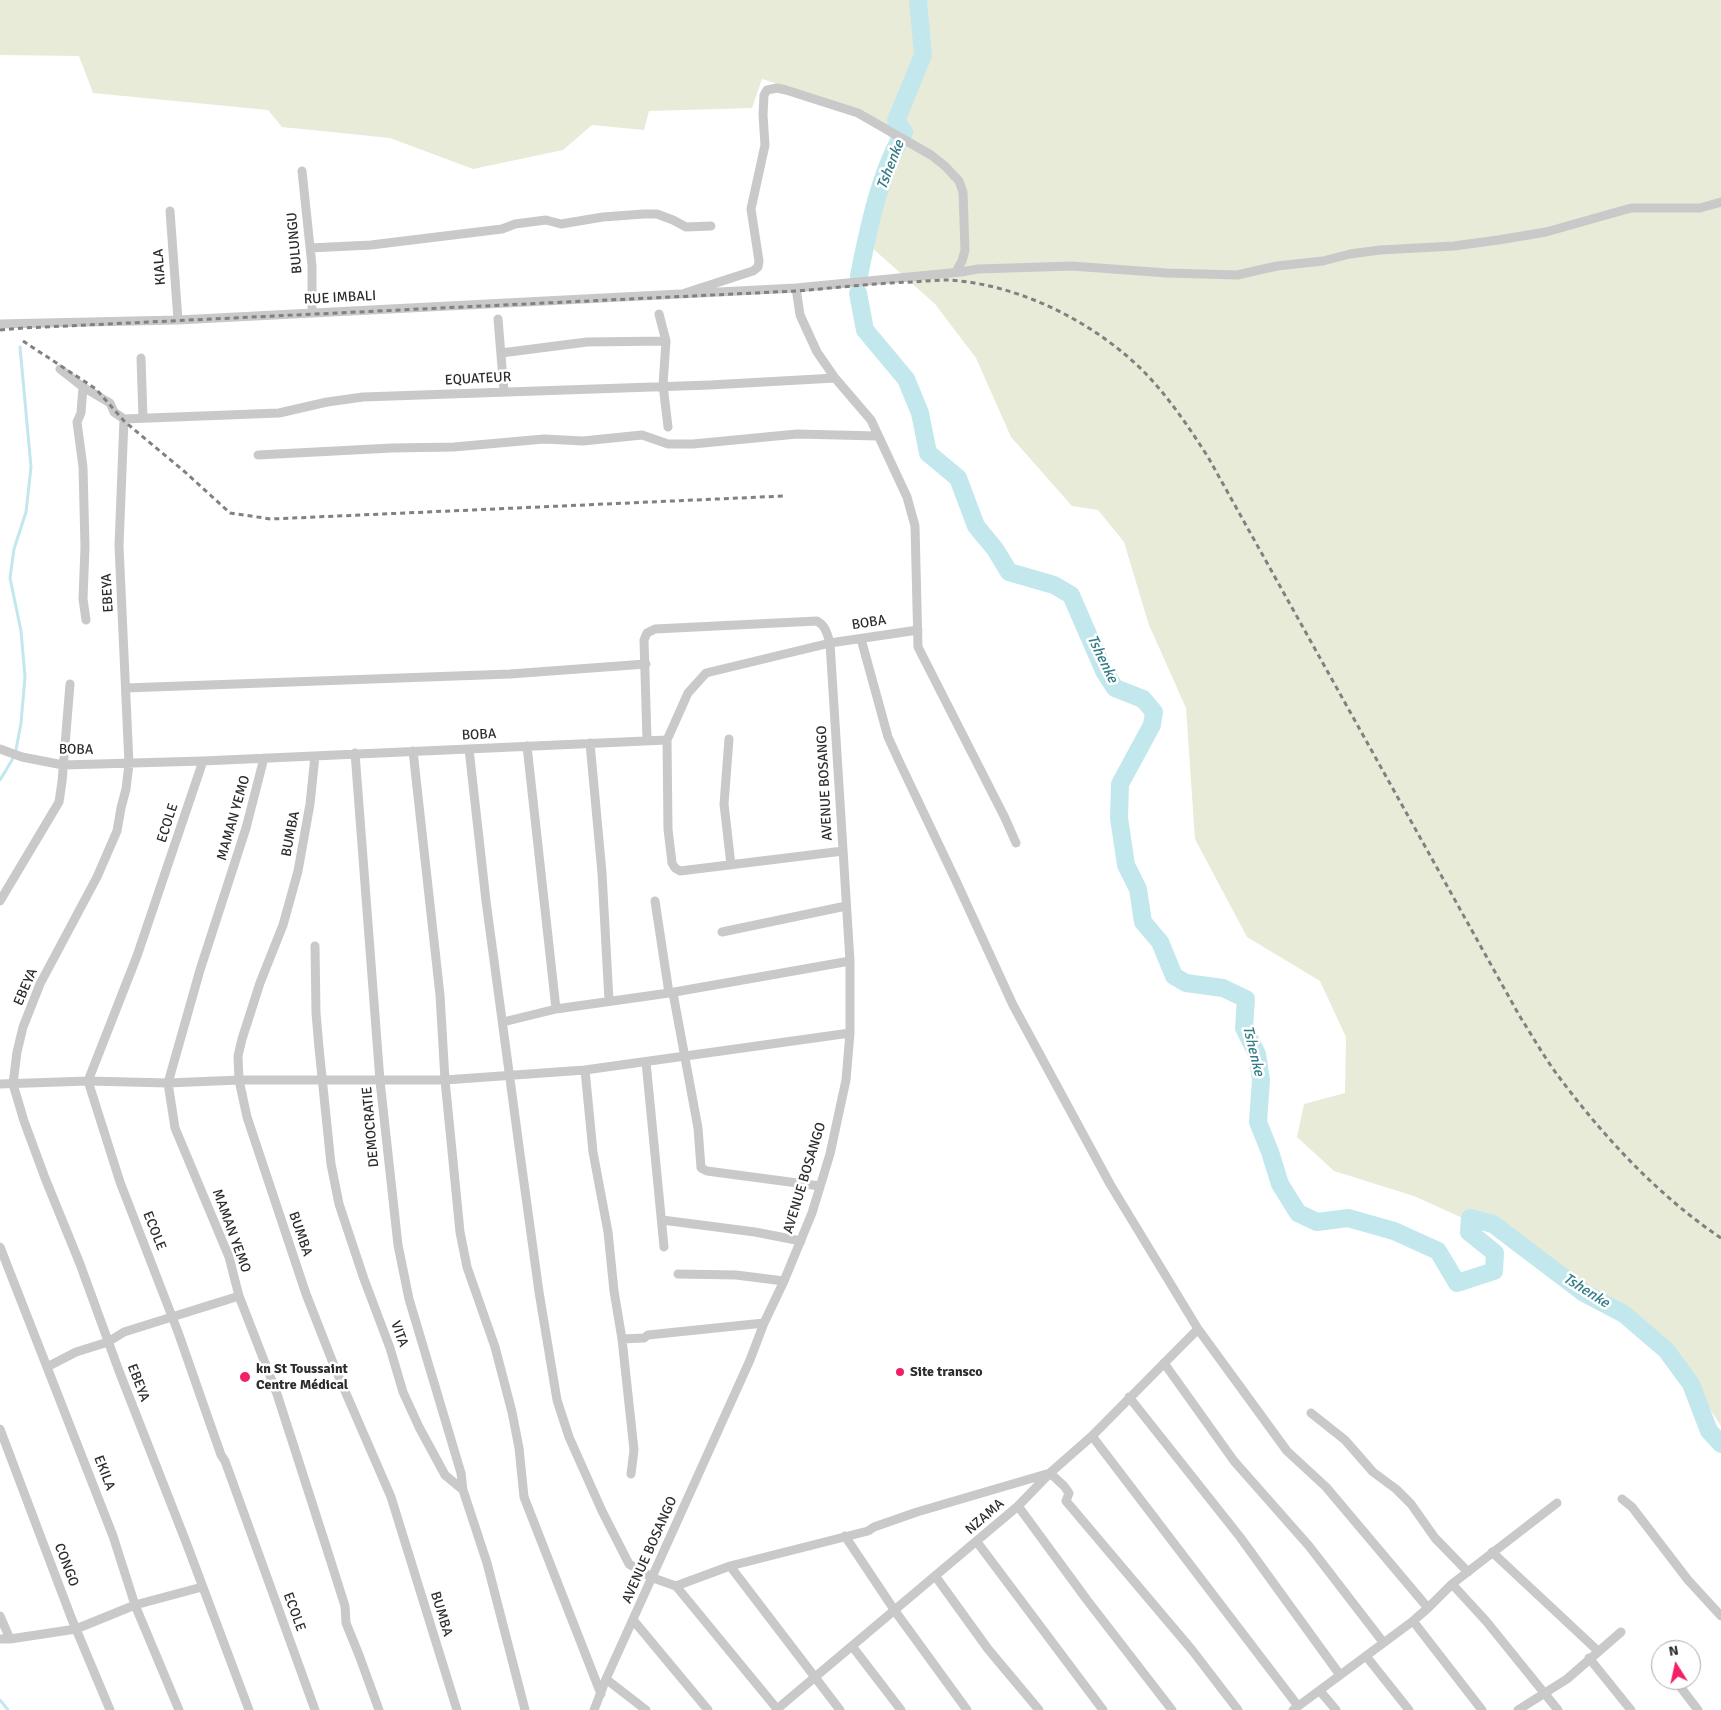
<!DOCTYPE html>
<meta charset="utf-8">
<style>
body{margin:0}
#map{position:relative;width:1721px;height:1710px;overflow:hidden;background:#fff;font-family:Signika,sans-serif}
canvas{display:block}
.north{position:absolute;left:1651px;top:1640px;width:50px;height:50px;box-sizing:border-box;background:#fff;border:1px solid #ababab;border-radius:50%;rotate:350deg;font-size:14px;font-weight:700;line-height:20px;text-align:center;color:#2c2c2c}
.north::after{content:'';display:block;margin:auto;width:18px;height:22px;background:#f22069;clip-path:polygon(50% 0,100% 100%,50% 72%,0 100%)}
</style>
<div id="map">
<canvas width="1721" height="1710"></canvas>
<div class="north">N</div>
</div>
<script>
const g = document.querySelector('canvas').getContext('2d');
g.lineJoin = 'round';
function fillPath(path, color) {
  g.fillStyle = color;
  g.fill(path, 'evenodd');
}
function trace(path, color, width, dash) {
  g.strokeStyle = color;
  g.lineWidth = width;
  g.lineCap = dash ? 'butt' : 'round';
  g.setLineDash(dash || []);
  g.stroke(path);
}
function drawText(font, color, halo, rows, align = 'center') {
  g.font = font + ' Signika,sans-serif';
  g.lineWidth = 5;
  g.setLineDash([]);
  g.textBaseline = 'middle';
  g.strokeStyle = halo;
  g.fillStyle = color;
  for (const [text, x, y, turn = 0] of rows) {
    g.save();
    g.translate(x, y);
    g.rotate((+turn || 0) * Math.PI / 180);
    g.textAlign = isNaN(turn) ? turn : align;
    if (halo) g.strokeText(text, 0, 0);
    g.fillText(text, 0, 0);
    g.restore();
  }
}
fillPath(new Path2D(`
 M0 0H1721V1426L1692 1381 1565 1275 1478 1225 1414 1196 1334 1171 1297 1137 1304 1104 1345 1093 1346 1037 1320 981 1247 937 1195 839 1186 708 1149 625 1124 542 1098 510 1072 506 1011 437 976 358 935 304 870 246 898 146 866 112 762 79 752 108 649 111 644 130 592 125 563 150 473 169 390 138 282 127 268 110 93 93 79 56 0 55Z`), '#e8ebd8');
trace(new Path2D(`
 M0 780 15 755 21 723 25 677 21 631 10 578 14 549 26 512 31 467 20 347
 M0 1700 8 1710`), '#c2e8ed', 3);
trace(new Path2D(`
 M859 276C868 230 880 172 904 132L896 121 923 55 918 0
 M858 293 865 330 906 379 920 413 928 453 958 478 976 526 995 549 1009 572 1054 585 1071 595 1104 671 1115 688 1143 699 1154 712 1152 725 1120 784 1119 818 1126 865 1138 889 1143 922 1160 942 1174 976 1186 983 1223 988 1246 999 1244 1028 1257 1054 1261 1080 1258 1122 1270 1152 1280 1184 1298 1213 1317 1222 1348 1218 1394 1231 1438 1251 1457 1283 1494 1271 1495 1253 1469 1232 1470 1218 1493 1224 1584 1293 1624 1314 1666 1350 1691 1384 1709 1431 1721 1444`), '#c2e8ed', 18);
trace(new Path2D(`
 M302 171 312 266V313
 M170 211 178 320
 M310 248 371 245 502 229 515 224 546 220 561 224 603 217 644 214H657L673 220 686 227 711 226
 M796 288 800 315 817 352 835 378 871 420 907 497 915 526 918 647 1005 818 1016 843
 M682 294 753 271 758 267 759 261 751 209 765 145 763 115 764 95 767 90 777 88 786 90 858 113 931 155 945 166 959 181 963 192 965 250 962 261 958 268 961 272 978 269 1072 266 1167 273 1237 275 1277 266 1323 261 1350 254 1380 250 1454 246 1498 240 1546 232 1631 208H1700L1721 202
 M659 314 666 341 663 385 668 427
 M498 319 504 391
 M0 324 178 320 796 288 961 272
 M501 353 587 342 666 341
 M141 358 143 418
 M60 369 83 387 110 403 114 412 124 419 119 546 129 764 126 789 121 808 117 831 97 877 40 984 23 1027 17 1052 13 1084 24 1121 45 1178 80 1264 119 1371 186 1542 249 1710
 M83 387 81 413 77 422 83 467 85 547 83 599 86 620
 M124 419 279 413 327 402 363 397 710 385 835 378
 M258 455 392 448 454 447 544 439 583 441 642 435 668 444H693L797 434 878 436
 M861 639 888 737 899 761 957 883 1013 1005 1110 1184 1198 1329 1287 1451 1326 1487 1428 1608
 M126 688 510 674 646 664
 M729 739 724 804 731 865
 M667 740 668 829 672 863 675 868 680 871 843 851
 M590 743 602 873 609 1001
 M527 746 556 1009
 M0 749 22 757 63 765 203 761 667 740 688 693 706 673 830 643 918 630
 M469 749 486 901 521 1161 539 1292 557 1400 569 1437 602 1511 629 1564 653 1578 676 1586 730 1566 868 1531 874 1527 917 1512 1050 1473 1064 1486 1069 1493 1066 1501 1192 1650 1238 1710
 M413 751 440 995 445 1080 460 1232 467 1267 495 1347 512 1412 519 1448 524 1497 601 1694
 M355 753 380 1081 398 1245 409 1299 461 1473 463 1490
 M315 756 310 804 298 871 283 925 260 983 242 1039 238 1056 239 1080 247 1117 306 1294 335 1368 391 1497 457 1710
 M264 758 246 828 200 970 168 1083 175 1128 229 1257 239 1296 277 1394 324 1540 345 1606 346 1623 359 1655 379 1710
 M203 761 137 956 88 1081 120 1182 178 1332 221 1455 225 1461 315 1710
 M0 901 59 802 62 782 70 684
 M655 901 669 993
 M722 932 846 906
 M315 946 316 1013 319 1048 331 1164 339 1204 364 1279 390 1348 403 1392 419 1427 445 1475 463 1490 487 1563 525 1710
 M673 993 698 1128 701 1168 707 1171 820 1186
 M503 1022 556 1009 669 993 850 961
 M646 1062 664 1247
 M585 1070 593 1152 608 1232 614 1291 622 1339 634 1450 631 1474
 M0 1084 88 1081 168 1083 239 1080H445L585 1070 850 1033
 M662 1220 755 1232 801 1241
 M0 1247 113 1536 135 1605 179 1710
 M678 1274 736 1275 784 1281
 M622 1339 644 1338 648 1335 764 1323
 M1164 1363 1234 1461 1309 1546 1383 1642
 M47 1367 76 1352 108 1342 124 1332 239 1296
 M1129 1397 1240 1537 1340 1675
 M1311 1413 1345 1440 1373 1472 1396 1489 1411 1504 1435 1538 1468 1572
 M0 1429 71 1617 110 1710
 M1092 1436 1298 1706
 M1622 1499 1632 1507 1688 1580 1721 1616
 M1018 1506 1087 1600 1172 1710
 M845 1536 895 1611 967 1710
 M977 1542 1103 1710
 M1492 1552 1598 1651
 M730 1566 840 1710
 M936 1577 988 1649 1039 1710
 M1452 1584 1486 1621 1558 1710
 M676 1586 778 1710
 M0 1616 10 1639
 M634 1621 708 1710
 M1413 1621 1482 1710
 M0 1639H10L76 1629 135 1605 202 1587
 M852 1646 901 1710
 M1366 1656 1409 1710
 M1589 1658 1631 1710
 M606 1679 646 1710
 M1675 1680 1698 1710
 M1320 1691 1336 1710
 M594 1710 606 1679 750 1360 764 1323 784 1281 812 1213 830 1154 846 1080 850 1033V961L830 643C827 634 826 626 817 621L655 629 647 633 644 640 647 740
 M776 1710 1018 1506 1050 1473 1092 1436 1198 1329
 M1293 1710 1413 1621 1428 1608 1452 1584 1557 1503
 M1518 1710 1567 1679 1621 1632`), '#c9c9c9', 9);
trace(new Path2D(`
 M0 330 24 328 796 291C835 288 875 283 914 282 925 281 937 280 948 280 1021 284 1100 325 1149 377 1172 402 1190 429 1208 457L1519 1015C1531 1034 1543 1055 1556 1073 1602 1135 1657 1195 1721 1238
 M23 341 96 389 124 421 185 472 230 513 271 519 784 496`), '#818181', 3, [5, 4]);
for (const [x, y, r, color] of [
 [900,1372,5,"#f22069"],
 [245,1377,6,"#f22069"]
]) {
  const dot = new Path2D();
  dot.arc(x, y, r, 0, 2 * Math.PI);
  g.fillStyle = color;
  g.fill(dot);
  trace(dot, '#fff', 2);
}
drawText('14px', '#2c2c2c', '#fff', [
 ["BULUNGU",295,243,-95],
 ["KIALA",160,267,-94],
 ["RUE IMBALI",340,298,-3],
 ["EQUATEUR",478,379,-3],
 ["EBEYA",108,593,-93],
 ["BOBA",869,623,-9],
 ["BOBA",479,735,-3],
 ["BOBA",76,750,1],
 ["AVENUE BOSANGO",825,783,-93],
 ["MAMAN YEMO",234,818,-74],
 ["ECOLE",168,823,-72],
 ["BUMBA",291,834,-79],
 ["EBEYA",26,987,-66],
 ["DEMOCRATIE",371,1127,-95],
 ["AVENUE BOSANGO",805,1178,-73],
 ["ECOLE",154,1231,68],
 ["MAMAN YEMO",231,1231,70],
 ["BUMBA",300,1234,71],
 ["VITA",399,1334,70],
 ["EBEYA",138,1383,69],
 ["EKILA",104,1473,69],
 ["NZAMA",985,1517,-41],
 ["AVENUE BOSANGO",650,1550,-66],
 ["CONGO",66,1565,69],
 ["ECOLE",294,1612,70],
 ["BUMBA",441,1614,73]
]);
drawText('bold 14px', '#2c2c2c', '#fff', [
 ["kn St Toussaint",256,1369],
 ["Centre Médical",256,1385],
 ["Site transco",910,1372]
], 'left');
drawText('italic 15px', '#317d87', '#fff', [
 ["Tshenke",891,165,-69],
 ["Tshenke",1102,659,64],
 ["Tshenke",1253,1051,76],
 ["Tshenke",1586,1291,32]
]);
</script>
